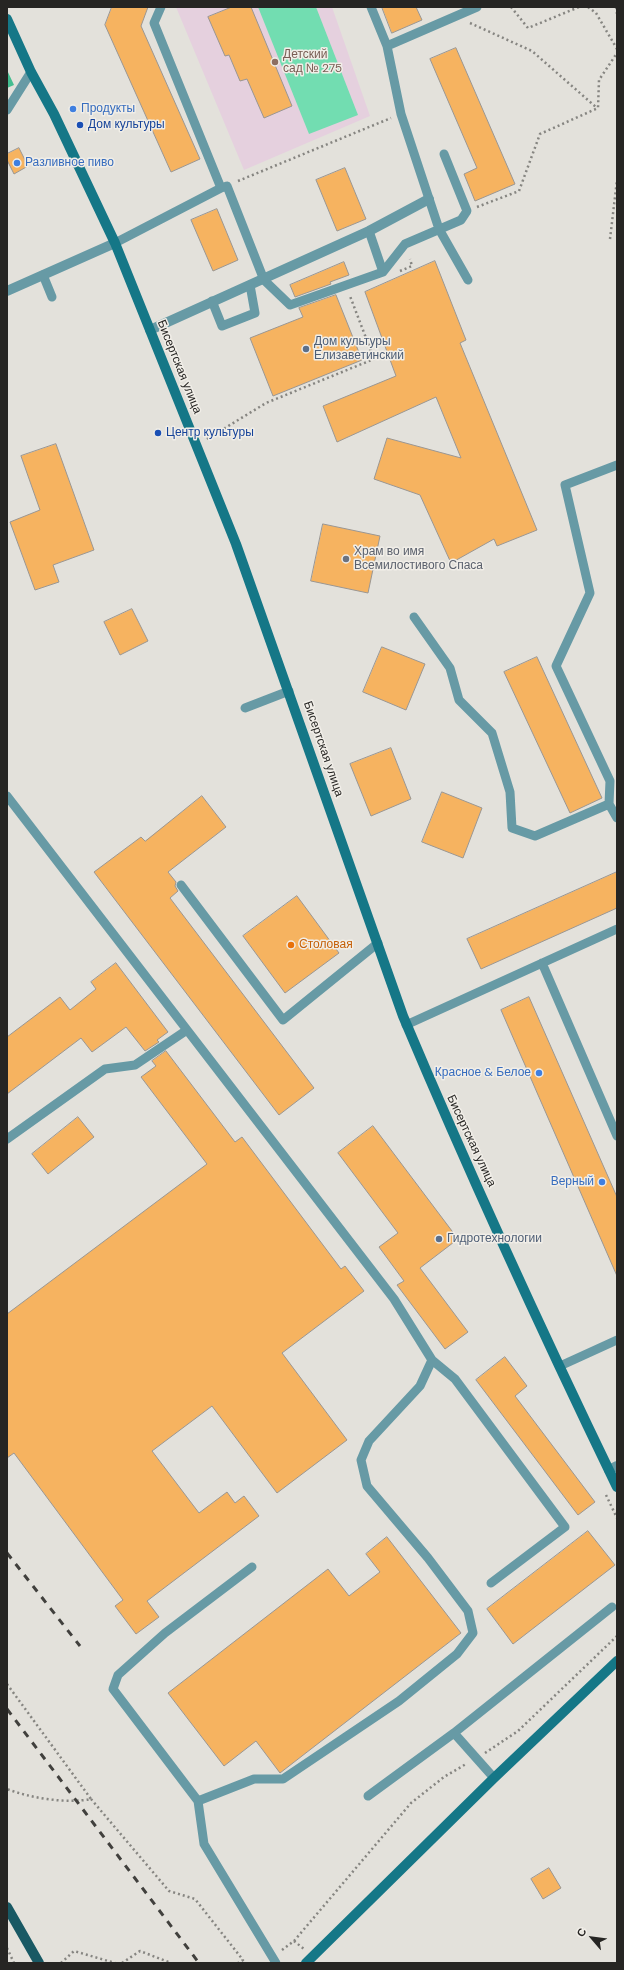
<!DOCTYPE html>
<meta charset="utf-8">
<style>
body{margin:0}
#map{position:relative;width:624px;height:1970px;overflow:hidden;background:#e3e1db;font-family:"DM Sans",sans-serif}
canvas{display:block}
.frame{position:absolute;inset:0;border:8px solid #262523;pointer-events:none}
.north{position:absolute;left:572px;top:1918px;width:40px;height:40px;-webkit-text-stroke:3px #f1eee8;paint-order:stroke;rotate:298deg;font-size:11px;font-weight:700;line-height:16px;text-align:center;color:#262523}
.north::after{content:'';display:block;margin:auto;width:14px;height:18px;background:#262523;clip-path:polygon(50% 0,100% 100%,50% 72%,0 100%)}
</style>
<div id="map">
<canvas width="624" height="1970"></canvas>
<div class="frame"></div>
<div class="north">С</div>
</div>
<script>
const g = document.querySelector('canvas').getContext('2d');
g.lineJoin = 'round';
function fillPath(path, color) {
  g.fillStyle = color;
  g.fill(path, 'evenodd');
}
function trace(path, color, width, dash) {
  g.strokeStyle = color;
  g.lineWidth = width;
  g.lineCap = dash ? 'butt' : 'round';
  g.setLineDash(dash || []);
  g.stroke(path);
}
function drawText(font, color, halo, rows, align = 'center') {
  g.font = font + ' "DM Sans",sans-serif';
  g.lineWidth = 3;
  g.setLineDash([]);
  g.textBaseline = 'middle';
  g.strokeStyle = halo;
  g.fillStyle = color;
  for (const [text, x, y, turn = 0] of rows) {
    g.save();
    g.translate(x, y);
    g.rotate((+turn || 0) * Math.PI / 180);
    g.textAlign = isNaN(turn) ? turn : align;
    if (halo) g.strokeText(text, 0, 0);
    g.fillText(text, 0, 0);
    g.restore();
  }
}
fillPath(new Path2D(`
 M176 7H332L370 116 244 170Z`), '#e5d0de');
fillPath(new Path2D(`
 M258 7H316L358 115 309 134Z`), '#72ddb1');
fillPath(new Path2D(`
 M7 70 14 85 7 88Z`), '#44bd90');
const building = new Path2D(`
 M112 7H148L141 26 200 159 171 172 105 25Z
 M232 7H251L292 106 264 118 247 79 240 81 229 55 225 56 208 17Z
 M382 7H416L422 20 392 33Z
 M456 48 515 184 475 201 464 174 477 168 430 59Z
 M19 148 28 166 14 174 7 160V154Z
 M345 168 366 219 337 231 316 180Z
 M217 209 238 260 213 271 191 220Z
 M435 261 466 340 460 343 537 530 497 546 494 539 451 563 420 495 374 479 387 438 461 458 436 397 337 442 323 406 396 376 365 292Z
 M344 262 349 275 330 282 331 284 295 297 290 285Z
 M336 295 362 360 273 396 250 338 303 317 299 308Z
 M56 444 94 550 53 565 59 582 35 590 10 522 40 510 21 456Z
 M323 524 380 536 368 593 311 581Z
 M132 609 148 641 120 655 104 622Z
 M382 647 425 664 406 710 363 692Z
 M537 657 602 798 570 813 504 672Z
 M391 748 411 799 371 816 350 764Z
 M442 792 482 808 463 858 422 842Z
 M202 796 226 827 168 872 176 882 175 886 178 891 170 898 314 1088 279 1115 94 872 141 837 145 841Z
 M617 872V908L481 969 467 939Z
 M297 896 339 953 285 993 243 936Z
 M116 963 168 1032 157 1040 159 1042 145 1051 126 1027 92 1052 81 1038 7 1094V1037L60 997 70 1010 96 989 91 982Z
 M529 997 617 1197V1276L501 1010Z
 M166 1051 235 1142 242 1137 341 1269 345 1266 364 1291 282 1353 347 1440 277 1493 212 1406 152 1451 199 1513 227 1492 235 1503 244 1496 259 1516 147 1601 159 1617 136 1634 115 1606 123 1600 14 1453 7 1458V1314L207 1164 141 1077 156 1066 152 1061Z
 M78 1117 94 1137 48 1174 32 1154Z
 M373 1126 458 1239 420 1268 468 1332 445 1349 397 1285 404 1281 379 1247 398 1233 338 1153Z
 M505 1357 527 1386 515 1396 595 1502 578 1515 476 1380Z
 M588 1531 615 1565 513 1644 487 1609Z
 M387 1537 461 1633 280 1773 256 1741 224 1766 168 1693 328 1569 349 1596 380 1572 366 1554Z
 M549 1868 561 1888 543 1899 531 1879Z`);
fillPath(building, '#f6b360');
trace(building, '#9a9692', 1);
trace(new Path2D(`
 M511 7 528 28 579 7
 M588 7 596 13 617 49
 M616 7 617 14
 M470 23 532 51 597 108
 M238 181 391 118
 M477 207 519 191 540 134 598 108 599 80 617 53
 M610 239 617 180
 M400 271 412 266 410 259
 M207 439 266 403 374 359 350 296
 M606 1495 617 1518
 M7 1684 91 1799C67 1804 30 1798 7 1789
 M485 1753 518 1731 617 1636
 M91 1799 169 1891 195 1899 243 1960 238 1963
 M294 1941 304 1949
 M7 1948 14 1963
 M282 1950 294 1941 411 1803 444 1777 466 1764
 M61 1963 74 1951 115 1963
 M122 1963 140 1951 171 1963`), '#868581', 2.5, [2, 3]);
trace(new Path2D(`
 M371 7 387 46 401 114 439 229 468 280
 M387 46 477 7
 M7 110 31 72
 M221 188 227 186 264 280 290 305 383 272 405 244 461 220 467 211 444 154
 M369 231 383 272
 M115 243 221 188 154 23 161 7
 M43 275 52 297
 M212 301 222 326 255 313 250 285
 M617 465 565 485 590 593 556 666 610 781 609 804 617 818
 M414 617 450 668 459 700 492 733 510 792 512 828 535 836 609 804
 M245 708 289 691
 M7 796 394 1299 432 1360 420 1386 369 1441 361 1460 367 1486 428 1558 468 1611 473 1633 457 1654 399 1701 283 1779H254L198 1801
 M181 885 283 1020 378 943
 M542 963 617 1136
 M406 1025 617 929
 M7 1139 105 1069 135 1065 187 1030
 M432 1360 455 1379 565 1527 491 1583
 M560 1366 617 1340
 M252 1567 165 1633 118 1675 113 1689 198 1801 204 1844 276 1963
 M454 1733 494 1778
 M368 1796 454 1733 612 1607`), '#679aa5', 9);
trace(new Path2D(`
 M7 291 115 243
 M150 330 369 231 429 199
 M609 1470 617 1466`), '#679aa5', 10);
trace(new Path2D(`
 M7 19 31 72 54 114 115 243 236 544 403 1016C470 1175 542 1332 617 1487
 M306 1963 494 1778 617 1661`), '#157787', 10);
trace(new Path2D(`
 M7 1907 39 1963`), '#195964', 10);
trace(new Path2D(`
 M7 1553 80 1646
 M7 1709 199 1963`), '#41403d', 3, [7, 7]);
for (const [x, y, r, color] of [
 [275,62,4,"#8d6e63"],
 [73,109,4,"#3f7fe0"],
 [80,125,4,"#1a4fb4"],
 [17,163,4,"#3f7fe0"],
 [306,349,4,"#5c6f8a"],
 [158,433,4,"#1a4fb4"],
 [346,559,4,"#6b7280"],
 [291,945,4,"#e8710a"],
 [539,1073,4,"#3f7fe0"],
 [602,1182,4,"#3f7fe0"],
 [439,1239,4,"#5c6f8a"]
]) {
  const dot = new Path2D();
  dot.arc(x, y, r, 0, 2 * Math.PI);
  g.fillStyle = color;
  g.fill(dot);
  trace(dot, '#f1eee8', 1.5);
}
drawText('12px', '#785e54', '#f1eee8', [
 ["Детский",283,55],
 ["сад № 275",283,69]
], 'left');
drawText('12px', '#366cbe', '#f1eee8', [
 ["Продукты",81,109],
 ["Разливное пиво",25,163],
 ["Красное & Белое",531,1073,"right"],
 ["Верный",594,1182,"right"]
], 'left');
drawText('12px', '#164399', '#f1eee8', [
 ["Дом культуры",88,125],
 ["Центр культуры",166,433]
], 'left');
drawText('12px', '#4e5e75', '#f1eee8', [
 ["Дом культуры",314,342],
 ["Елизаветинский",314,356],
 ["Гидротехнологии",447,1239]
], 'left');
drawText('12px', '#262523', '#f1eee8', [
 ["Бисертская улица",179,367,68],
 ["Бисертская улица",323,749,71],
 ["Бисертская улица",471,1141,65]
]);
drawText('12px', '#5b616d', '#f1eee8', [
 ["Храм во имя",354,552],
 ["Всемилостивого Спаса",354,566]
], 'left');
drawText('12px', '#c56008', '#f1eee8', [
 ["Столовая",299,945]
], 'left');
</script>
